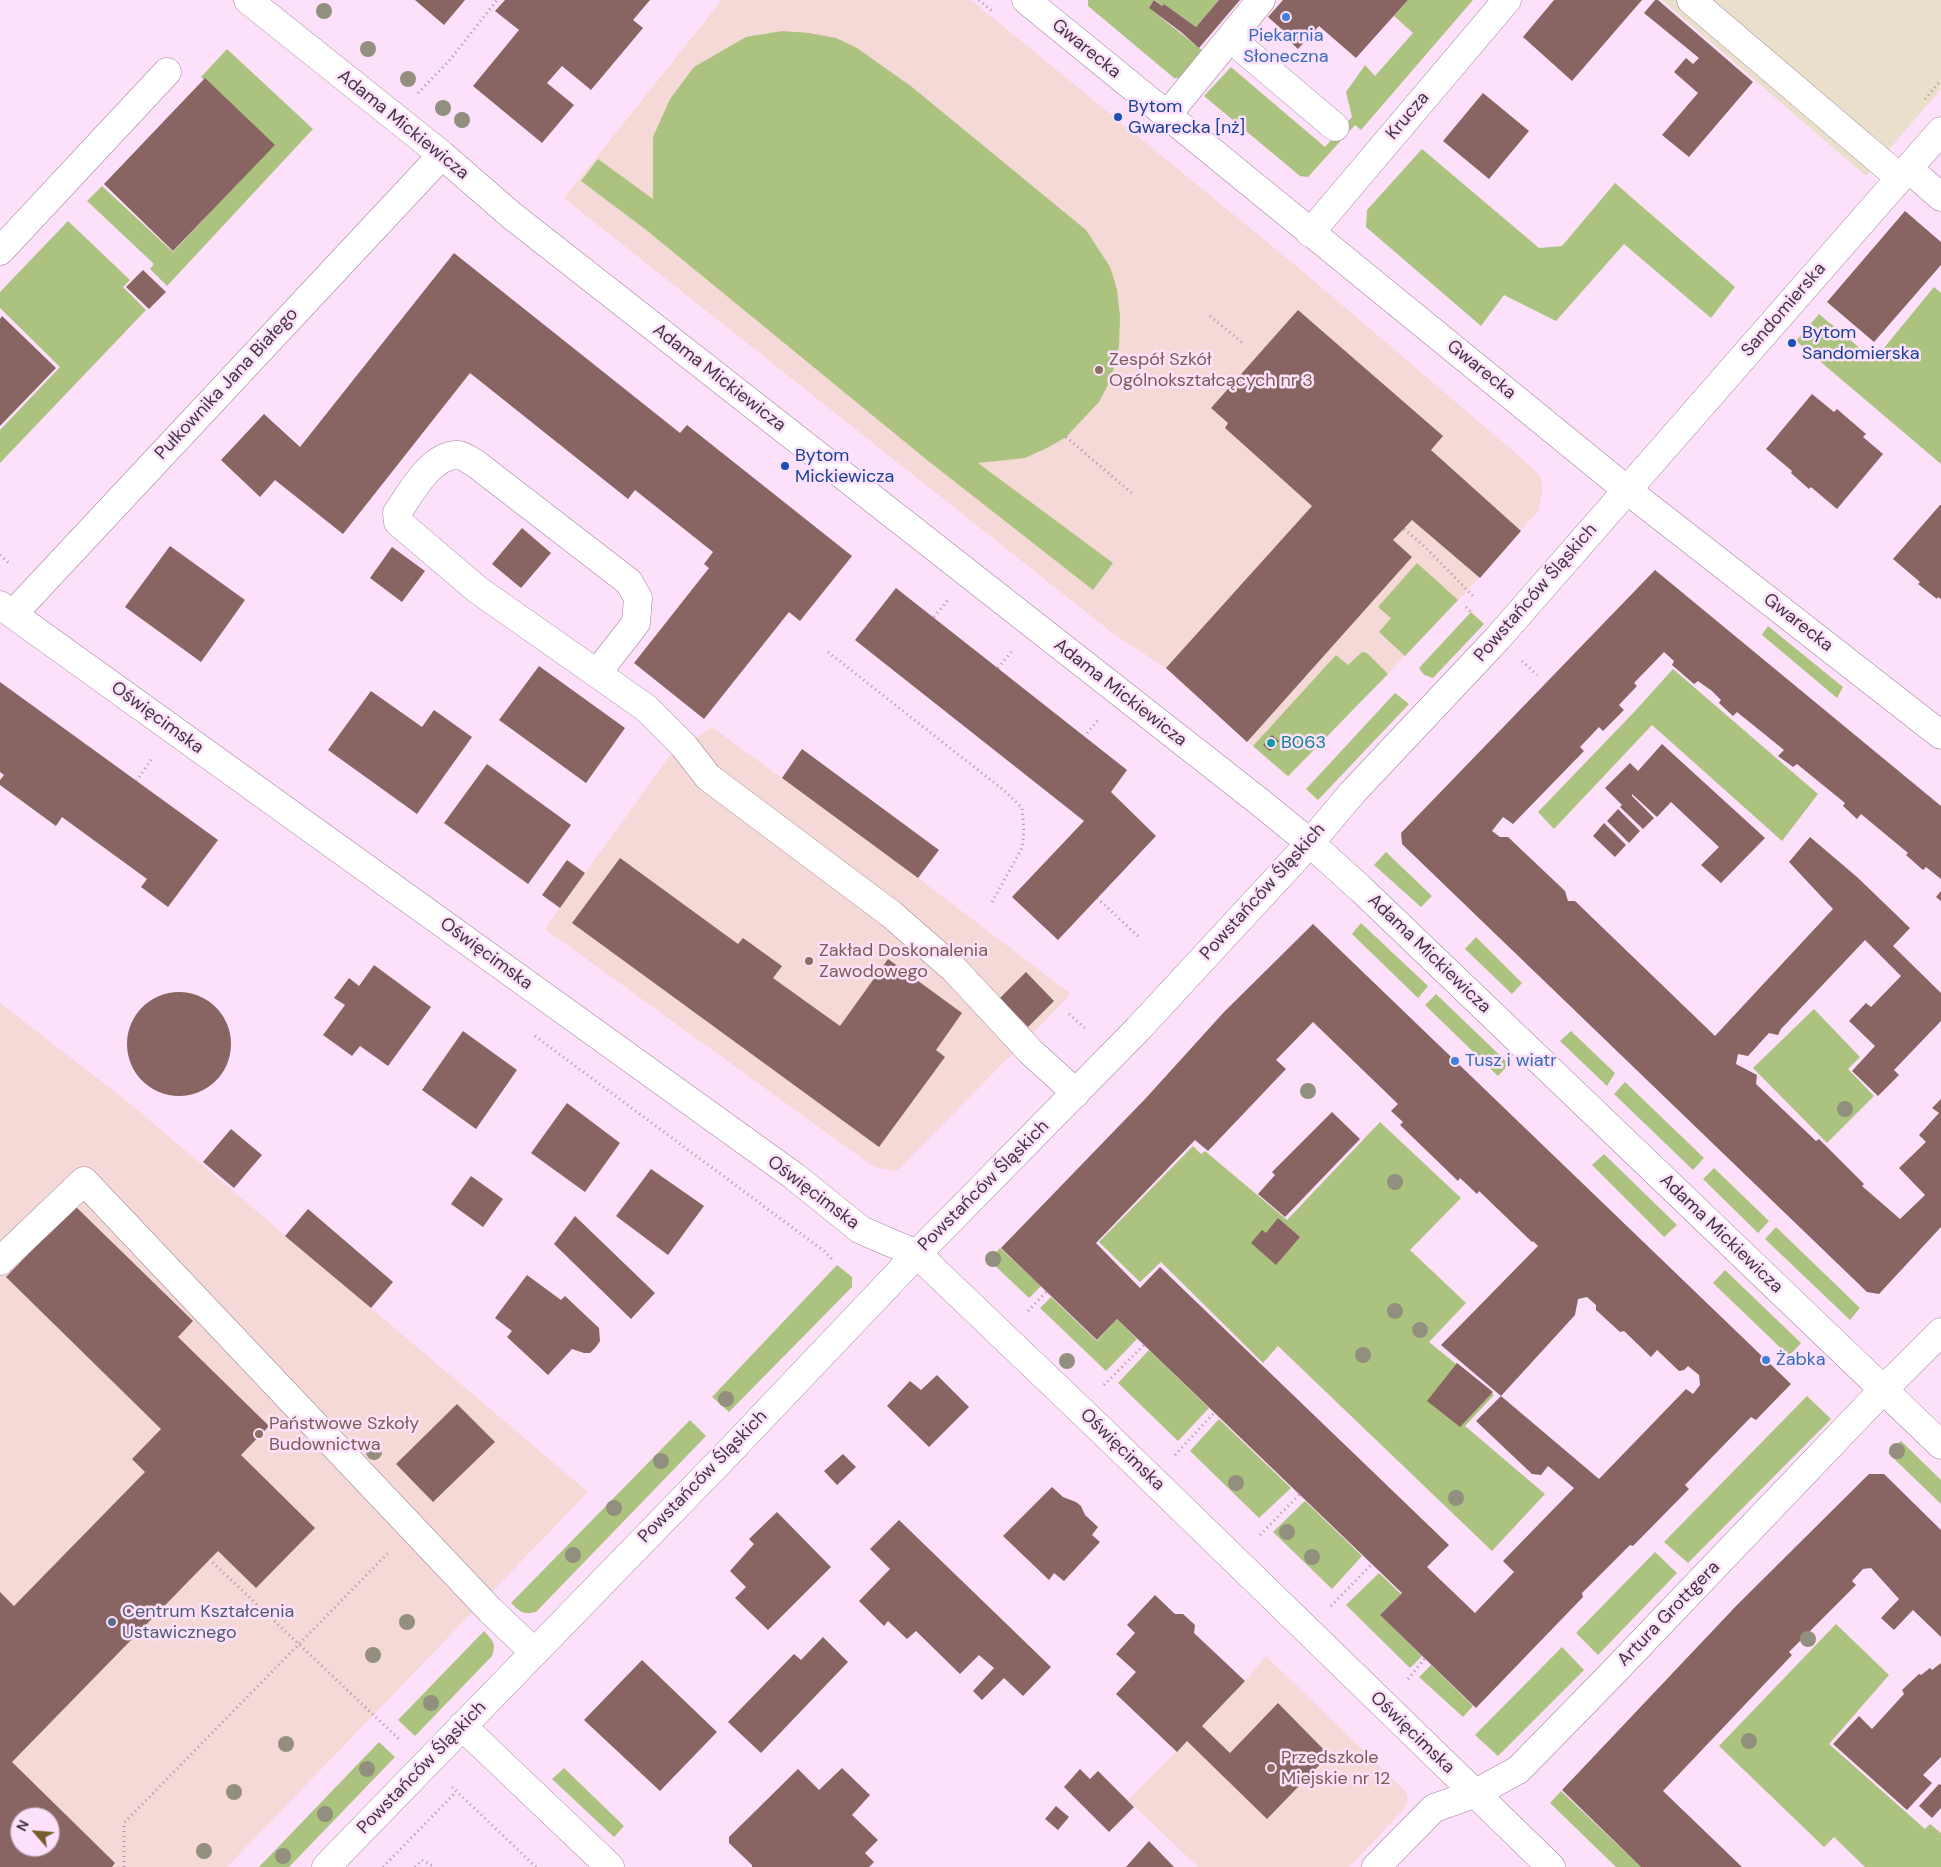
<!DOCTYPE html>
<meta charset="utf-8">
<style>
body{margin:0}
#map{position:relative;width:1941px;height:1867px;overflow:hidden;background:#fde0fa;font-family:"DM Sans",sans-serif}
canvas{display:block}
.north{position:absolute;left:10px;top:1807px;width:50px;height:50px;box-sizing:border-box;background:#fde0fa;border:1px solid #b29cb0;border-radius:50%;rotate:297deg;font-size:14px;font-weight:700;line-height:20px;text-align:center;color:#413640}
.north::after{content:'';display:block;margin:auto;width:18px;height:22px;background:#765d2e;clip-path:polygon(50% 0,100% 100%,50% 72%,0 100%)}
</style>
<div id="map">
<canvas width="1941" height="1867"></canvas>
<div class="north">N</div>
</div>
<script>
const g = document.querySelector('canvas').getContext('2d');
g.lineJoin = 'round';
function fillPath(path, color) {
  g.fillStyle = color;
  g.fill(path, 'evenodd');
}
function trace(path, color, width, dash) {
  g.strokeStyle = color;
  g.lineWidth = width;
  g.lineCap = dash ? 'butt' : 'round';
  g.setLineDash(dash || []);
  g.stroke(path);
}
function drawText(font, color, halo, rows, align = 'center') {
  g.font = font + ' "DM Sans",sans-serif';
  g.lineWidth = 5;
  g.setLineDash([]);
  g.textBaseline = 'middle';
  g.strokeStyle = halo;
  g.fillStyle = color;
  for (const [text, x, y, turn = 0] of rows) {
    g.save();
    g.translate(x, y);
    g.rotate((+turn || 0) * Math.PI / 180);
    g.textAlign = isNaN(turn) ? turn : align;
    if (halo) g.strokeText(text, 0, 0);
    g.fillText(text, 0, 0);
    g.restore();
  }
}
fillPath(new Path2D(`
 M1662 0H1941V89L1866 176Z`), '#eadfcb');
fillPath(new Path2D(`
 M722 0H971L1294 264 1519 456 1540 476 1543 488 1538 511 1468 590 1288 778 1166 668 1115 635 564 198Z
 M712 727 918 878 1071 994 897 1171 874 1167 545 929 671 754Z
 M0 1003 128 1102 588 1492 227 1867H0ZM20 1817H50V1847H20Z
 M1266 1656 1406 1792 1408 1802 1403 1810 1349 1867H1198L1128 1800 1202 1726 1245 1681Z`), '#f4d9d6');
fillPath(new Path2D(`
 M1088 0H1154L1149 8 1203 51 1181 78H1174L1088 6Z
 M1155 0H1219L1196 27 1164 4 1162 6Z
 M1408 0H1473L1361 130 1355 125 1308 177 1300 176 1204 96 1231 67 1325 147 1352 117 1346 92 1365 65 1375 76 1413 33 1394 16Z
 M782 31 809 33 836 38 857 48 912 87 1086 230 1110 267 1117 289 1120 316 1119 346 1111 379 1099 402 1066 437 1049 447 1025 458 978 463 1113 563 1093 590 927 460 645 229 581 181 598 159 653 199V137L670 99 694 67 746 37Z
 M227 49 313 129 167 286 150 269 154 264 87 201 102 186 173 252 273 145 201 77Z
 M1422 149 1539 248 1562 246 1615 183 1735 287 1711 318 1624 244 1556 321 1504 295 1481 326 1366 227 1367 210Z
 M68 221 130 280 123 287 146 310 0 463V430L60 367 0 308V292Z
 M1934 287 1941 293V464L1796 341 1819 314 1874 360Z
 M1417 563 1458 600 1405 656 1379 632 1391 618 1378 607Z
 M1471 612 1484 624 1433 678 1424 675 1419 668Z
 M1768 626 1843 687 1837 698 1762 635Z
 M1362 652 1367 653 1388 674 1288 776 1253 746 1336 655 1348 665Z
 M1673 669 1818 794 1782 841 1652 725 1554 829 1538 812 1636 710Z
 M1395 693 1409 704 1318 800 1306 789Z
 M1386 852 1432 896 1421 907 1374 865Z
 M1361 923 1428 986 1418 998 1352 934Z
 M1476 937 1522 983 1512 994 1465 949Z
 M1436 994 1509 1064 1498 1076 1425 1005Z
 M1814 1009 1860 1057 1848 1069 1874 1096 1827 1143 1753 1068Z
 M1571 1031 1615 1073 1607 1086 1560 1041Z
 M1625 1082 1704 1158 1693 1170 1614 1094Z
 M1380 1122 1461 1198 1410 1250 1466 1303 1429 1342 1494 1395 1465 1426 1545 1494 1492 1551 1278 1346 1263 1363 1161 1262 1140 1282 1099 1242 1193 1146 1201 1154 1205 1151 1287 1220Z
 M1604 1154 1677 1225 1664 1237 1592 1165Z
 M1714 1168 1769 1221 1758 1233 1703 1179Z
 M1776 1227 1860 1308 1850 1320 1765 1239Z
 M1000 1248 1041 1286 1029 1298 989 1260Z
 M837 1265 852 1277V1287L729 1412 712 1397Z
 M1725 1270 1801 1343 1789 1356 1713 1283Z
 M1051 1297 1097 1341 1117 1319 1137 1339 1106 1371 1040 1308Z
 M1149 1350 1209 1408 1178 1441 1118 1383Z
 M1807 1396 1831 1419 1688 1563 1664 1542Z
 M1219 1419 1291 1488 1259 1518 1190 1451Z
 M690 1420 706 1436 536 1612C524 1615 520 1612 511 1603Z
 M1901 1441 1941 1480V1504L1888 1453Z
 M1305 1501 1362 1556 1332 1589 1273 1532Z
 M1655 1552 1677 1573 1598 1655 1576 1633Z
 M1379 1573 1401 1594 1380 1615 1422 1656 1410 1668 1346 1605Z
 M1836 1624 1889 1675 1829 1744 1925 1829 1930 1824 1941 1833V1867H1865L1834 1837 1824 1847 1719 1746Z
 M484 1631C492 1640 497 1643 492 1656L415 1736 398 1720Z
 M1562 1647 1584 1670 1498 1756 1475 1735Z
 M1431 1665 1473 1706 1463 1717 1419 1677Z
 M379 1742 395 1757 289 1867H259Z
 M564 1768 624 1826 614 1837 552 1779Z
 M1561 1791 1641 1867H1616L1550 1803Z`), '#acc37f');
fillPath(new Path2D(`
 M415 0H465L444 25Z
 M505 0H650L633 20 643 28 591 90 562 66 547 83 574 105 542 143 473 86 519 30 495 11Z
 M1154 0 1162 6 1164 4 1196 27 1219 0H1240L1199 48 1181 32 1149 8Z
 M1283 0H1408L1356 58 1319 26 1298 49 1284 36 1287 34 1268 17Z
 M1554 0H1642L1572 81 1523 37Z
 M1655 0H1658L1753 82 1689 157 1662 135 1698 93 1674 72 1686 58 1693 64 1699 58 1644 13Z
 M205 78 275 145 173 251 104 184Z
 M1483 93 1529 131 1489 179 1443 141Z
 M1905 211 1941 242V265L1874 342 1827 302Z
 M454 253 680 433 687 425 852 556 800 621 789 612 704 719 634 663 709 568 704 564 713 552 635 490 628 499 470 373 343 534 275 480 260 497 221 460 264 414 300 447Z
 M143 270 166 292 149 309 126 287Z
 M1298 310 1443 436 1431 450 1521 531 1480 578 1412 520 1393 540 1412 557 1247 742 1166 668 1312 506 1225 428 1228 423 1211 408Z
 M2 316 56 368 0 426V319Z
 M1812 394 1834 412 1837 409 1866 434 1863 437 1883 454 1837 509 1811 487 1809 489 1791 473 1792 471 1766 449Z
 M1940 505H1941V599L1938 597 1937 599 1918 584 1920 582 1893 559Z
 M522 528 551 553 521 588 492 564Z
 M170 546 245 600 201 662 125 607Z
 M392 547 425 571 402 602 370 578Z
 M1655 570 1941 806V879L1926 867 1923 870 1906 855 1908 853 1861 814 1857 819 1843 806 1845 803 1797 764 1793 767 1778 756 1784 750 1737 712 1733 716 1719 703 1721 700 1712 691 1698 681 1694 684 1672 665 1674 661 1664 652 1634 683 1637 686 1619 705 1624 710 1603 731 1599 727 1580 747 1584 751 1513 824 1503 817 1492 831 1500 837H1508L1565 891 1568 901H1575L1715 1036 1833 909 1789 862 1810 837 1857 877 1910 928 1893 946 1941 993V1021L1894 1070 1899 1075 1878 1096 1852 1071 1875 1046 1849 1021 1866 1003 1871 1007 1901 976 1865 940 1781 1029 1778 1035 1769 1033 1748 1056 1738 1054 1736 1064 1757 1075 1756 1084 1816 1141 1819 1139 1864 1184 1862 1186 1900 1219 1925 1195 1899 1168 1926 1142 1919 1135 1939 1113 1932 1108 1941 1099V1227L1879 1294 1867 1292 1402 844 1401 833Z
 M896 588 1127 770 1111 792 1156 836 1058 940 1012 897 1084 821 855 640Z
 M539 666 625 728 586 783 499 720Z
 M0 682 218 840 168 907 141 887 147 879 62 817 56 826 0 785V780L4 775 0 772Z
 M371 691 422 727 434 710 472 737 417 814 328 750Z
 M1272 735 1279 741 1270 751 1263 745Z
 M1662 744 1765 838 1721 883 1701 865 1719 847 1671 802 1657 817 1632 794V796L1654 818 1643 829 1620 807 1622 805 1605 788 1630 763 1638 771Z
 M802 749 939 850 918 878 782 778Z
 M487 764 571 825 528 884 444 823Z
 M1618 809 1640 831 1629 843 1607 821Z
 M1604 823 1626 845 1615 857 1593 836Z
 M620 858 738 944 743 938 782 966 773 978 840 1026 888 959 962 1013 936 1050 945 1057 879 1147 572 923Z
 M567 860 585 873 560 908 542 895Z
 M1941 891V901L1936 897Z
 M1313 924 1791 1384 1756 1420 1751 1417 1685 1485 1689 1489 1633 1546 1630 1545 1582 1593 1583 1597 1476 1708 1380 1615 1402 1593 1117 1319 1097 1340 1001 1248 1146 1098 1224 1012ZM1313 1022 1398 1104 1391 1111 1403 1122 1400 1125 1458 1181 1460 1178 1477 1194 1479 1191 1532 1242 1533 1241 1538 1246 1441 1345 1501 1396 1476 1421 1532 1474 1541 1475 1548 1466 1574 1488 1503 1561 1514 1572 1475 1613 1427 1567 1449 1545 1160 1267 1140 1288 1096 1243 1195 1140 1208 1151 1286 1069 1276 1060ZM1587 1297 1596 1305V1310L1620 1332 1624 1331 1651 1357 1657 1350 1679 1371 1684 1370 1688 1366 1699 1375 1700 1385 1693 1394 1686 1389 1599 1479 1501 1396 1575 1315 1578 1299Z
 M374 965 431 1007 388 1066 360 1046 352 1056 323 1035 345 1005 334 998 349 978 359 986Z
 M1026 972 1054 1001 1028 1027 1000 998Z
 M127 1044a52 52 0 1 1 104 0a52 52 0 1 1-104 0Z
 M463 1031 517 1070 476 1129 422 1090Z
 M567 1103 620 1143 585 1192 531 1153Z
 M1332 1112 1360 1139 1285 1217 1258 1194 1275 1175 1272 1172Z
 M231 1129 262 1155 234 1188 203 1162Z
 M651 1169 704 1206 668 1255 616 1216Z
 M471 1176 503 1199 483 1227 451 1204Z
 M75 1206 193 1321 178 1337 269 1426 241 1455 315 1528 256 1588 218 1551 12 1762 115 1863 112 1867H0V1592L14 1606 145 1472 132 1459 161 1429 6 1277ZM20 1817H50V1847H20Z
 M308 1209 393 1282 371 1308 285 1236Z
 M575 1216 655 1293 631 1319 554 1244Z
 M1278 1218 1300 1237 1276 1265 1251 1243 1262 1230 1266 1233Z
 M527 1275 561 1300 565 1296 599 1328 600 1341 596 1347 590 1353H584L572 1349 548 1375 507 1337 512 1331 495 1318Z
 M1457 1363 1493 1392 1460 1427 1427 1401Z
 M937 1375 969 1407 929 1447 887 1406 910 1381 921 1390Z
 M457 1404 495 1442 433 1502 396 1464Z
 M843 1454 856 1467 837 1485 824 1471Z
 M1869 1474H1884L1941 1530V1637L1913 1610 1894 1630 1881 1618 1899 1599 1871 1568 1863 1569 1852 1581 1856 1585 1789 1652 1792 1655 1663 1791 1742 1867H1641L1562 1790 1737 1605Z
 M1052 1487 1063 1497 1076 1502 1081 1506 1085 1515 1098 1527 1092 1535 1100 1542 1064 1581 1054 1573 1049 1580 1003 1536Z
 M777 1512 831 1567 768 1630 735 1598 746 1587 730 1571 754 1544 749 1539Z
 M899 1520 1051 1667 1023 1696 1004 1678 982 1700 973 1691 994 1668 979 1655 960 1674 916 1631 907 1639 888 1621 884 1626 859 1601 890 1569 870 1549Z
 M1155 1595 1175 1614H1183L1195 1625 1194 1633 1245 1681 1202 1726 1230 1753 1278 1703 1329 1755 1267 1819 1187 1741 1177 1752 1116 1694 1136 1672 1116 1654 1135 1633 1127 1625Z
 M823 1637 848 1662 761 1753 728 1722 794 1654 801 1660Z
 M642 1660 717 1732 660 1791 584 1720Z
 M1941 1663V1757L1923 1775 1932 1783 1907 1810 1833 1744 1859 1716 1872 1729 1904 1694 1902 1690 1919 1674 1921 1675 1930 1668 1932 1670Z
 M842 1768 870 1795 852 1815 878 1840 865 1853 874 1862 869 1867H752V1865L729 1843V1837L798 1769 819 1790Z
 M1080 1769 1090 1779 1098 1771 1134 1807 1109 1832 1064 1787Z
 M1939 1784 1941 1785V1808L1932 1818 1919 1806Z
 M1056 1806 1069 1817 1058 1830 1045 1819Z
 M1149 1841 1174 1867H1126Z`), '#886562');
const minor = new Path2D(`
 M248 0 442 155 511 215 1261 803 1310 843 1362 890 1941 1445
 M1026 0 1627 490 1941 735
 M1691 0 1900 178
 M1230 38 1335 127
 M1167 115 1261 0
 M1909 169 1941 197
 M1310 233 1507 0
 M0 251 167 72
 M0 605 794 1176 861 1230 917 1254 1094 1423 1551 1867
 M13 614 442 155
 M597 673 636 623 638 598 629 582 476 464C471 461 463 455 458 455 431 454 410 494 397 513L398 522 478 590 646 708 684 746 708 777 891 914 954 969 1031 1052 1076 1093
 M0 1261 84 1181 490 1610 534 1652
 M462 1726 610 1867
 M326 1867 730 1451 917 1254 1138 1029 1310 843 1353 792 1497 639 1941 131
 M1376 1867 1434 1808 1474 1794 1518 1770 1607 1679 1883 1390 1941 1332`);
trace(minor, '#a1869e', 29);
trace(new Path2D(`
 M979 0 992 11
 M418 93 449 61 497 0
 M1925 99 1941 80
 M1210 316 1244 344
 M1066 437 1133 494
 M1404 529 1424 546 1475 598
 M0 555 11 565
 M1466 607 1473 614
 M934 617 948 600
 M828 652 1006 792 1022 808 1024 830 1022 848 991 904
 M1522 661 1537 675
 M998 668 1012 651
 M1084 737 1098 720
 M136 781 153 757
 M1097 898 1139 937
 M1069 1014 1087 1030
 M535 1036 824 1251 832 1259
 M1028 1311 1046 1292
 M1104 1385 1144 1345
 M1175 1455 1214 1413
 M1260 1535 1299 1495
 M209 1559 401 1741
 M1331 1606 1371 1565
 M1408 1679 1425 1658
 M452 1787 536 1867
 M124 1867V1823L388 1553
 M383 1867 456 1792
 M415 1867 422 1860 435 1867`), '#aa95a8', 3, [1, 4]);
trace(minor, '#fff', 28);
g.fillStyle = '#938f7e';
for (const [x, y] of [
 [324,11],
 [368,49],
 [408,79],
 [443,108],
 [462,120],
 [1308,1091],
 [1845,1109],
 [1395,1182],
 [993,1259],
 [1395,1311],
 [1420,1330],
 [1363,1355],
 [1067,1361],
 [726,1399],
 [1897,1451],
 [374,1452],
 [661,1461],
 [1236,1483],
 [1456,1498],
 [614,1508],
 [1287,1532],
 [573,1555],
 [1312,1557],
 [407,1622],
 [1808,1639],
 [373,1655],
 [431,1703],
 [1749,1741],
 [286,1744],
 [367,1769],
 [234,1792],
 [325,1814],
 [204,1851],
 [283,1856]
]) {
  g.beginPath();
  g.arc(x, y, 8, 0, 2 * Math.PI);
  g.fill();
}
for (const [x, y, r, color] of [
 [1286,17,5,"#3f7fe0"],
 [1118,117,5,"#1a4fb4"],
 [1792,343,5,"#1a4fb4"],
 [1099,370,5,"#8d6e63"],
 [785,466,5,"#1a4fb4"],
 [1271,743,5,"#0f9aa8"],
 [809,961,5,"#8d6e63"],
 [1455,1061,5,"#3f7fe0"],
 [1766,1360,5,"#3f7fe0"],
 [259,1434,5,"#8d6e63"],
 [112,1622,5,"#5c6f8a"],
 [1271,1768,5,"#8d6e63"]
]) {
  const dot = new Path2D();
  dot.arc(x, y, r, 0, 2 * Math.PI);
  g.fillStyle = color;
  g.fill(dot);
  trace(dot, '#fde0fa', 2);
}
drawText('18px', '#366cbe', '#fde0fa', [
 ["Piekarnia",1286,36,"center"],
 ["Słoneczna",1286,57,"center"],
 ["Tusz i wiatr",1465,1061],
 ["Żabka",1776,1360]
], 'left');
drawText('18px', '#413640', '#fde0fa', [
 ["Gwarecka",1086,49,39],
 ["Krucza",1408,116,-50],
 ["Adama Mickiewicza",403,125,39],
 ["Sandomierska",1784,310,-49],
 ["Gwarecka",1481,370,39],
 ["Adama Mickiewicza",719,378,38],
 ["Pułkownika Jana Białego",227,384,-47],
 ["Powstańców Śląskich",1536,593,-49],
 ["Gwarecka",1798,623,38],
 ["Adama Mickiewicza",1120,693,38],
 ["Oświęcimska",157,718,36],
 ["Powstańców Śląskich",1263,892,-48],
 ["Oświęcimska",486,954,36],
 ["Adama Mickiewicza",1429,954,44],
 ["Powstańców Śląskich",984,1186,-45],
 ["Oświęcimska",813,1193,37],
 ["Adama Mickiewicza",1721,1234,44],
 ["Oświęcimska",1122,1450,44],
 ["Powstańców Śląskich",703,1477,-46],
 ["Artura Grottgera",1669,1614,-46],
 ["Oświęcimska",1412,1733,44],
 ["Powstańców Śląskich",422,1768,-46]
]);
drawText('18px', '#164399', '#fde0fa', [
 ["Bytom",1128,107],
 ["Gwarecka [nż]",1128,128],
 ["Bytom",1802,333],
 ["Sandomierska",1802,354],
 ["Bytom",795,456],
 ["Mickiewicza",795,477]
], 'left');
drawText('18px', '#785e54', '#fde0fa', [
 ["Zespół Szkół",1109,360],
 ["Ogólnokształcących nr 3",1109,381],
 ["Zakład Doskonalenia",819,951],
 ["Zawodowego",819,972],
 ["Państwowe Szkoły",269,1424],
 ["Budownictwa",269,1445],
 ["Przedszkole",1281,1758],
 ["Miejskie nr 12",1281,1779]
], 'left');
drawText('18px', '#0d838f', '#fde0fa', [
 ["B063",1281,743]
], 'left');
drawText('18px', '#4e5e75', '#fde0fa', [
 ["Centrum Kształcenia",122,1612],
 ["Ustawicznego",122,1633]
], 'left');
</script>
